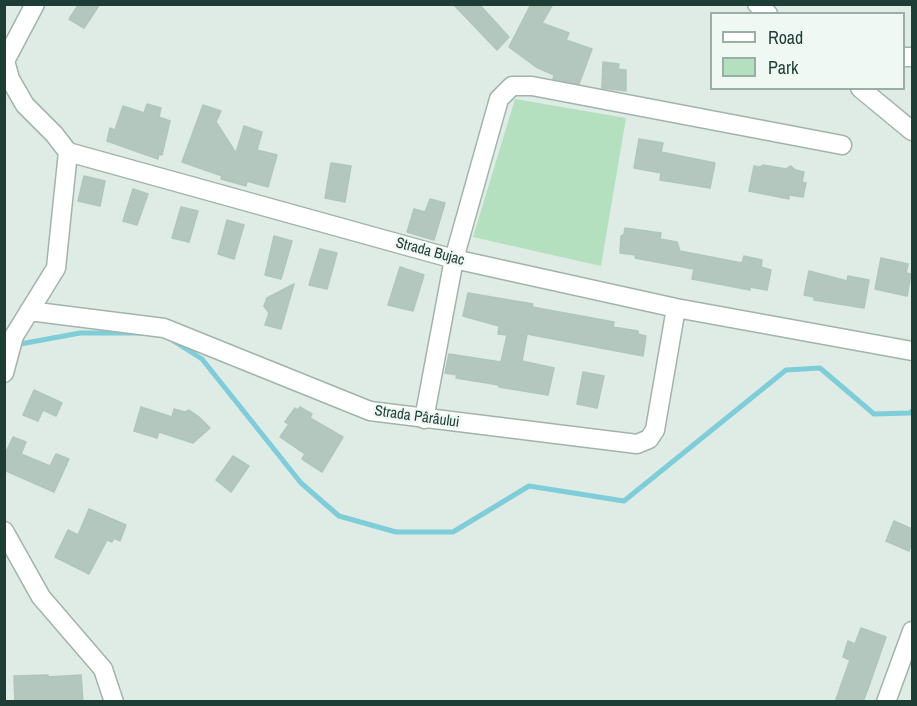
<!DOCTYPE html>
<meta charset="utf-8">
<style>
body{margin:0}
#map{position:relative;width:917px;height:706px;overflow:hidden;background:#deece5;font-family:"Archivo Narrow",sans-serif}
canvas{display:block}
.frame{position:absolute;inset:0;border:6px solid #1e3d34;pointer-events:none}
.legend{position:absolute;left:710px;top:12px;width:195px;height:78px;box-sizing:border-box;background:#eff8f3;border:2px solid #9bada7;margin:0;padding:8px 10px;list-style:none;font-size:18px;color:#1e3d34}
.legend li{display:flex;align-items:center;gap:12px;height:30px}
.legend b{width:30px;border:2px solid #9bada7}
</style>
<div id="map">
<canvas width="917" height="706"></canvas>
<div class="frame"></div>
<ul class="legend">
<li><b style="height:8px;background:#fff"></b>Road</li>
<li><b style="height:16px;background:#b4e0bf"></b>Park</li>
</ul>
</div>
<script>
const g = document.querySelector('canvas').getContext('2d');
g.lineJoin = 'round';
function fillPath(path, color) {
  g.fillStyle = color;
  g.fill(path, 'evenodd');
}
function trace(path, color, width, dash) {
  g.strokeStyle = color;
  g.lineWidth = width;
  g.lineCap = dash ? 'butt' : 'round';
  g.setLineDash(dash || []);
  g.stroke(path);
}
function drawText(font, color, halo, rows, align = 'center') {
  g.font = font + ' "Archivo Narrow",sans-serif';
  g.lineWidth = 4.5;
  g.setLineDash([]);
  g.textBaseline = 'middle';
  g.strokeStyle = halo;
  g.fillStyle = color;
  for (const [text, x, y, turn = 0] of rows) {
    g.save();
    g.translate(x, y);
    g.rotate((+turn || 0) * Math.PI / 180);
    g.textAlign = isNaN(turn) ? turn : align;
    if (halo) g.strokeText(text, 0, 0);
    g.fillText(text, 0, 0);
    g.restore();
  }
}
fillPath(new Path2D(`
 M515 99 626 118 601 266 473 237Z`), '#b4e0bf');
trace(new Path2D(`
 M172 340 202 359 301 483 339 516 396 532H453L529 486 624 501 786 370 820 368 874 414 910 413 912 411
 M15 345 80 333H140`), '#7fcdd8', 5);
const building = new Path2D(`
 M79 4H100L84 28 69 19Z
 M453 4H479L509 37 497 50Z
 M531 4H553L542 23 569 33 566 40 592 49 579 84 553 79 554 75 536 67 509 47Z
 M603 62 619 64 618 69 626 70V91L602 88Z
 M147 104 161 108 159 117 170 121 162 155 159 154 158 159 107 141 110 128 115 130 123 106 144 113Z
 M203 105 221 111 216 122 236 153 244 126 262 132 257 150 277 155 268 187 247 181 246 186 221 179 222 176 182 162Z
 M639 139 663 143 661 152 715 163 710 188 660 180 661 173 634 168Z
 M331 163 351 166 345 202 325 198Z
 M763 165 786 169 791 166 795 170 804 172 802 182 806 183 803 197 789 195V199L749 191 754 166 760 167Z
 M84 176 105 181 100 206 78 201Z
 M133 189 148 194 137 225 123 221Z
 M430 199 445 203 434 240 407 232 414 209 425 212Z
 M181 207 198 211 189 242 172 238Z
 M227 220 244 225 234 259 218 254Z
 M625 228 661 233 660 239 677 242 680 251 742 263 744 256 762 260 761 267 771 270 767 290 750 287V290L692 279 694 269 635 258 636 255 620 253 621 236 624 234Z
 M274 236 292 241 281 279 265 275Z
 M320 249 337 253 327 289 309 285Z
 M881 258 908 264 906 273 911 274 907 296 875 289Z
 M400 267 424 275 413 311 388 305Z
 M809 271 847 281 848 276 869 280 864 308 814 300V297L804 295Z
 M294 284 281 329 265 325 269 313 264 306 267 298Z
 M468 293 533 304 532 307 614 322 613 327 638 331V334L646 336 643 356 527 334 522 361 554 368 548 395 499 387V385L456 378 457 375 445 373 449 354 501 362 507 335 498 334 499 326 463 316Z
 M583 372 604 376 597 408 577 404Z
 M34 390 62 403 56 416 43 410 38 421 23 415Z
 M141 407 172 417 174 409 185 412 189 410 199 417 210 428 193 443 159 432 157 438 134 431Z
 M300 407 312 414 310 418 343 437 322 472 302 459 305 454 280 437 289 424 285 422 295 408 298 410Z
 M13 437 26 442 21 454 50 466 56 454 69 459 54 492 4 470V456Z
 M233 456 249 466 231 492 216 480Z
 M89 509 126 525 120 541 114 538 112 542 107 540 89 574 55 557 68 530 78 535Z
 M894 521 912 529V543L909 551 886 541Z
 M861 628 886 637 869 686 863 702H835L850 660 843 657 848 641 855 644Z
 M48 675V677L81 675 83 702H15L14 676Z`);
fillPath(building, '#b3c7be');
trace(building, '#b0c6bc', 1.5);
const minor = new Path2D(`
 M757 4 768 14
 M4 57 10 79 25 105 54 134 68 152 454 259 676 308 912 351
 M904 57H912
 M6 59 35 4
 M860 88 912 131
 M29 311 164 328 370 411 637 444 649 439 655 430 676 308
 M4 373 14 336 56 268 68 152
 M424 419 454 259 499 99 512 86H532L842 145
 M4 531 41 597 103 669 114 702
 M886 702 912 631`);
trace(minor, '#a1b4ac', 21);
trace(minor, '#fff', 18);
drawText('15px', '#1e3d34', '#eff8f3', [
 ["Strada Bujac",430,252,15],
 ["Strada Pârâului",417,417,8]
]);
</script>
